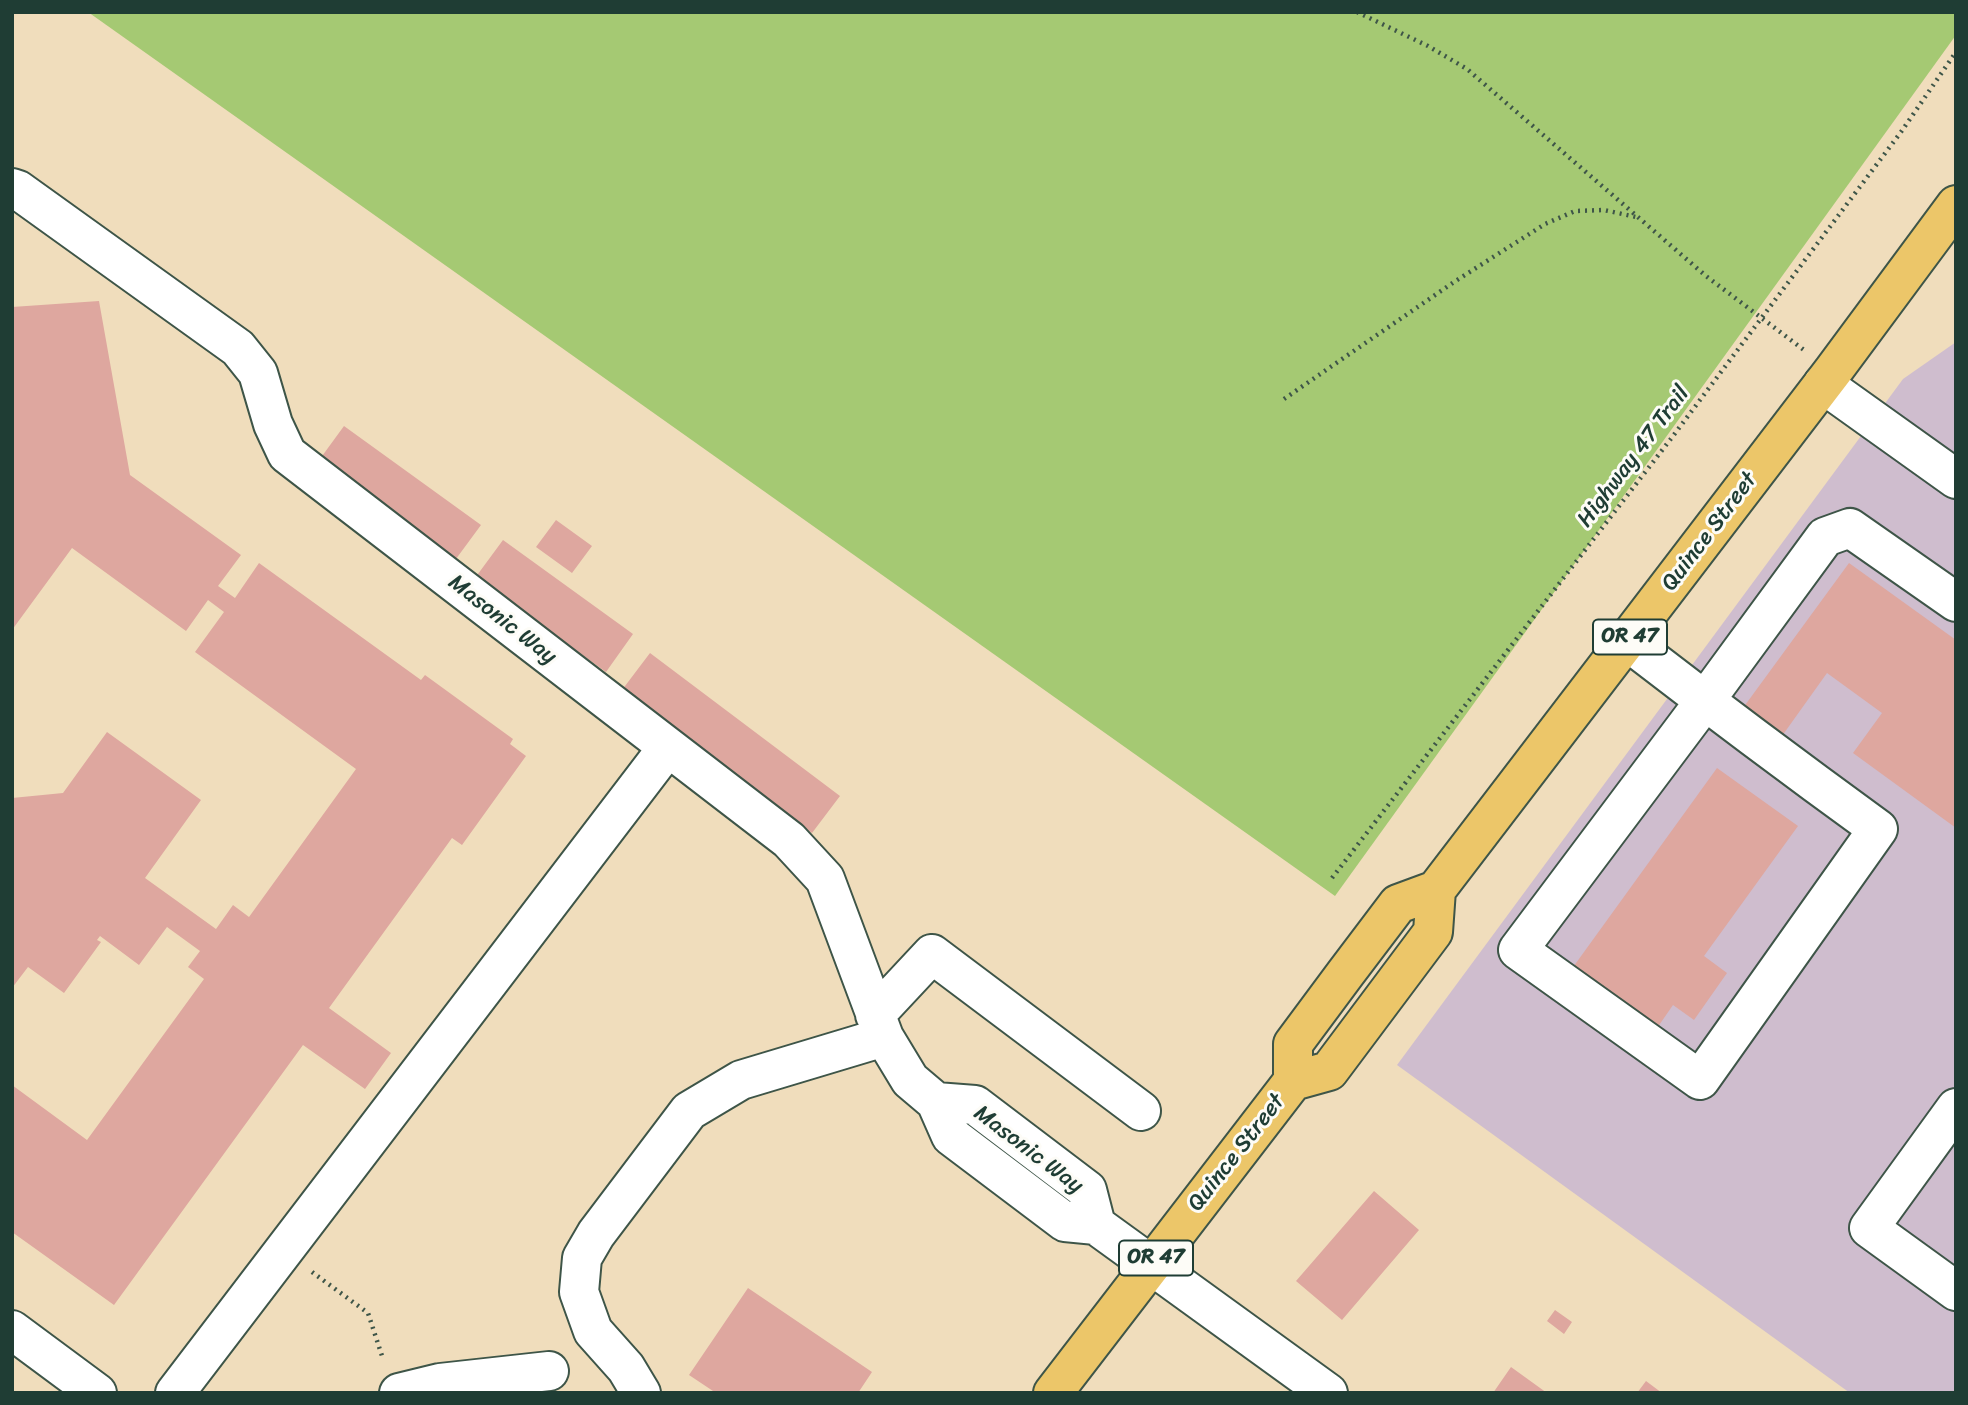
<!DOCTYPE html>
<style>
body{margin:0}
#map{position:relative;width:1968px;height:1405px;overflow:hidden;background:#f0ddbc;font-family:Sriracha,sans-serif}
canvas{display:block}
.frame{position:absolute;inset:0;border:14px solid #1f3d34;pointer-events:none}
</style>
<div id="map">
<canvas width="1968" height="1405"></canvas>
<div class="frame"></div>
</div>
<script>
const g = document.querySelector('canvas').getContext('2d');
g.lineJoin = 'round';
function fillPath(path, color) {
  g.fillStyle = color;
  g.fill(path, 'evenodd');
}
function trace(path, color, width, dash) {
  g.strokeStyle = color;
  g.lineWidth = width;
  g.lineCap = dash ? 'butt' : 'round';
  g.setLineDash(dash || []);
  g.stroke(path);
}
function drawText(font, color, halo, rows, align = 'center') {
  g.font = font + ' Sriracha,sans-serif';
  g.lineWidth = 6;
  g.setLineDash([]);
  g.textBaseline = 'middle';
  g.strokeStyle = halo;
  g.fillStyle = color;
  for (const [text, x, y, turn = 0] of rows) {
    g.save();
    g.translate(x, y);
    g.rotate((+turn || 0) * Math.PI / 180);
    g.textAlign = isNaN(turn) ? turn : align;
    if (halo) g.strokeText(text, 0, 0);
    g.fillText(text, 0, 0);
    g.restore();
  }
}
fillPath(new Path2D(`
 M1956 342V1393H1850L1397 1065 1903 379Z`), '#cfbdce');
fillPath(new Path2D(`
 M88 12H1956V35L1335 896Z`), '#a5c973');
fillPath(new Path2D(`
 M99 301 130 475 241 555 218 586 235 598 259 563 421 680 425 675 513 739 510 744 526 756 462 845 452 838 329 1008 391 1053 365 1089 303 1045 114 1305 12 1232V1085L87 1140 204 979 188 967 200 951 167 927 139 965 100 936 97 940 101 942 64 993 28 967 12 988V798L63 793 107 732 201 800 145 878 216 929 233 905 249 917 356 769 195 652 224 612 208 600 186 631 72 548 12 630V307Z
 M344 426 481 525 453 563 317 463Z
 M556 520 592 546 572 573 536 547Z
 M503 540 633 634 606 672 475 578Z
 M1849 563 1956 640V828L1853 753 1882 713 1827 673 1782 736 1743 708Z
 M650 653 840 796 812 833 622 690Z
 M1717 768 1798 826 1704 956 1727 973 1694 1020 1673 1005 1655 1031 1571 970Z
 M1374 1191 1419 1230 1342 1320 1296 1281Z
 M748 1288 872 1372 858 1393H716L689 1375Z
 M1555 1310 1572 1322 1564 1334 1547 1321Z
 M1511 1367 1547 1393H1493Z
 M1646 1381 1662 1393H1637Z`), '#dea79f');
const minor = new Path2D(`
 M12 188 18 190 238 348 258 373 273 424 287 454 789 840 825 879 884 1037 910 1080 936 1102 951 1136 1065 1222 1096 1225 1328 1393
 M1823 384 1956 479
 M1627 641C1710 705 1794 768 1878 829L1700 1080 1518 950 1704 702 1825 537 1850 528 1956 602
 M875 1015 932 954 1141 1111
 M936 1102 975 1105 1087 1190 1096 1225
 M1956 1108 1869 1228 1956 1291
 M12 1330 97 1393
 M175 1393 668 747
 M399 1393 440 1383 549 1371
 M641 1393 626 1368 593 1331 579 1292 582 1258 596 1234 689 1111 741 1080 884 1037`);
const highway = new Path2D(`
 M1293 1081 1329 1071 1433 932 1436 890
 M1053 1393 1293 1081V1044L1345 974 1398 904 1436 890 1833 371 1956 205`);
trace(minor, '#3e5548', 42);
trace(highway, '#3e5548', 42);
trace(new Path2D(`
 M1357 12 1428 46 1467 69 1706 276 1804 350
 M1284 399 1454 282 1545 224 1575 211 1604 210 1636 217
 M1332 878 1670 440 1901 132 1956 52
 M312 1272 368 1313 383 1359`), '#3e5548', 4.5, [2, 5]);
trace(minor, '#fff', 38);
trace(highway, '#ecc669', 38);
for (const [x, y, w] of [
 [1630,637,74],
 [1156,1258,74]
]) {
  const box = new Path2D();
  box.roundRect(x - w / 2, y - 17.5, w, 35, 5);
  g.fillStyle = '#fdfcf7';
  g.fill(box);
  trace(box, '#1f3d34', 2);
}
drawText('bold 21px', '#1f3d34', null, [
 ["OR 47",1630,637],
 ["OR 47",1156,1258]
]);
drawText('23px', '#1f3d34', '#fdfcf7', [
 ["Highway 47 Trail",1634,457,-53],
 ["Quince Street",1710,532,-53],
 ["Masonic Way",502,620,38],
 ["Masonic Way",1028,1150,37],
 ["Quince Street",1237,1153,-52]
]);
</script>
